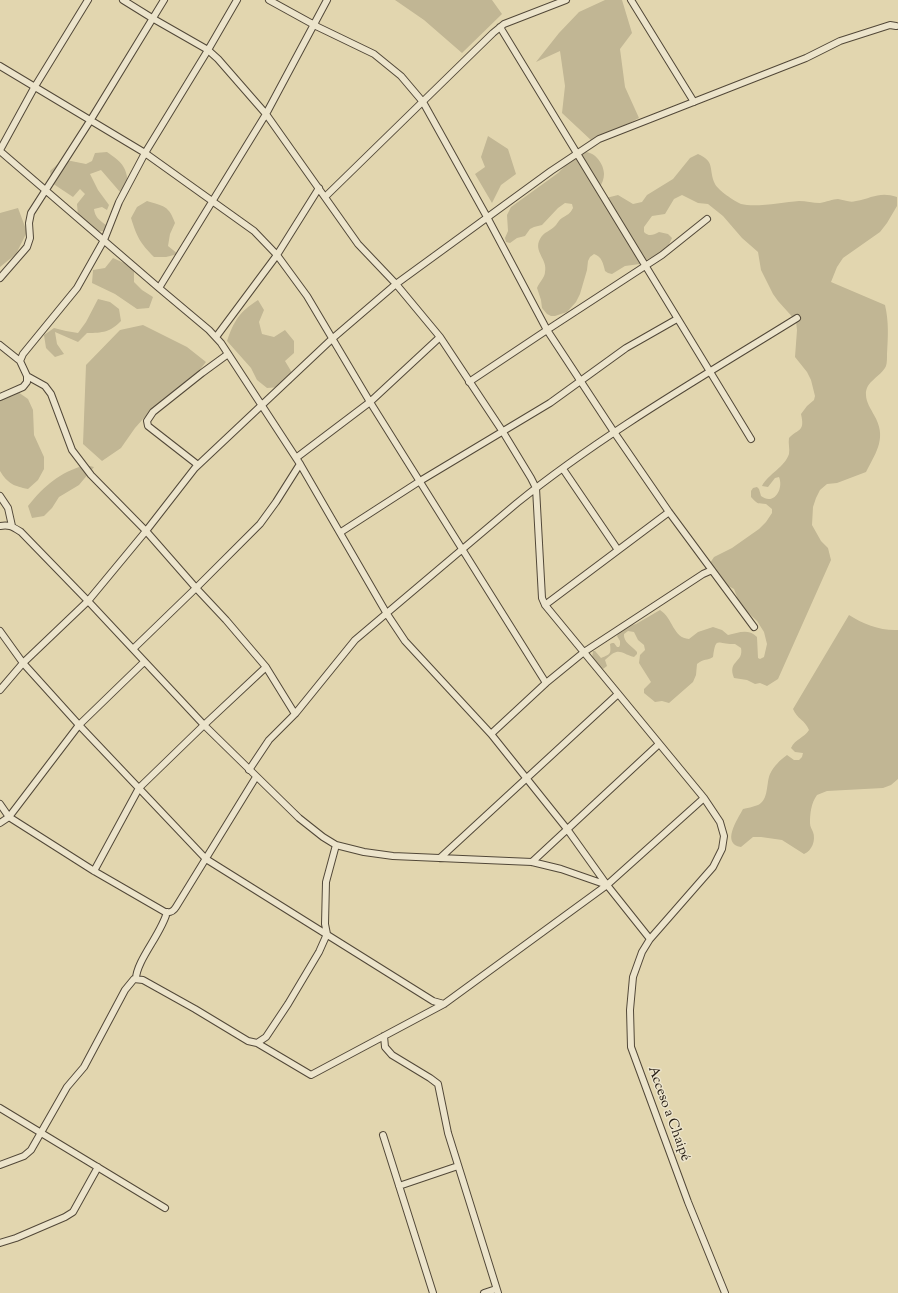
<!DOCTYPE html>
<meta charset="utf-8">
<style>
body{margin:0}
canvas{display:block;background:#e2d6af}
</style>
<canvas width="898" height="1293"></canvas>
<script>
const g = document.querySelector('canvas').getContext('2d');
g.lineJoin = 'round';
function fillPath(path, color) {
  g.fillStyle = color;
  g.fill(path, 'evenodd');
}
function trace(path, color, width, dash) {
  g.strokeStyle = color;
  g.lineWidth = width;
  g.lineCap = dash ? 'butt' : 'round';
  g.setLineDash(dash || []);
  g.stroke(path);
}
function drawText(font, color, halo, rows, align = 'center') {
  g.font = font + ' "Sorts Mill Goudy",serif';
  g.lineWidth = 3;
  g.setLineDash([]);
  g.textBaseline = 'middle';
  g.strokeStyle = halo;
  g.fillStyle = color;
  for (const [text, x, y, turn = 0] of rows) {
    g.save();
    g.translate(x, y);
    g.rotate((+turn || 0) * Math.PI / 180);
    g.textAlign = isNaN(turn) ? turn : align;
    if (halo) g.strokeText(text, 0, 0);
    g.fillText(text, 0, 0);
    g.restore();
  }
}
fillPath(new Path2D(`
 M395 0H492L502 14 462 53 424 20Z
 M605 0H622L632 33 620 49 625 87 639 118 593 142 562 113 565 86 560 51 536 62 559 33 579 12Z
 M488 136 508 149 516 174 501 185 492 203 475 174 485 167 481 157Z
 M107 152C121 162 126 165 128 183L120 192 101 170 90 174 98 190 109 205 107 210 102 207 94 209C95 217 99 220 106 225L104 231 97 232 78 216 77 204 85 194 80 189 73 197 52 183 50 171 60 162 71 161 86 164 92 161 95 153Z
 M585 152C595 152 604 164 604 174 604 179 602 183 600 187L606 198 618 195 633 204 642 202 647 195 673 179 690 158 698 154C716 162 708 169 715 184 718 190 734 201 741 204 756 208 783 202 799 201 806 201 813 203 820 203 826 202 833 199 838 199 844 200 850 203 856 201 872 198 880 191 897 197V206L887 223 880 232 843 258 837 267 831 282 885 305C889 322 888 337 887 354 887 358 887 363 886 366 881 377 865 381 866 395 866 402 871 409 874 415 887 437 877 451 866 472L837 483 827 484 820 490 816 498 813 507 812 525 821 541 828 548 831 560 778 679 767 686 760 683 755 684 747 680 734 678C727 660 744 663 741 648L735 644C717 645 716 635 713 657 707 661 704 658 697 664L696 675 693 682 669 703 662 701 655 702 644 693V689L651 682 639 663 640 655 645 650 644 645 638 640 634 632 628 631 624 634C623 642 632 646 637 652V654L634 657C620 653 619 646 605 660L607 666 603 669 592 658 593 651H595L601 658C611 654 611 654 610 644L612 643H614L617 647H619L620 645V641L617 636 620 631 625 627 636 624 660 610C673 618 673 638 689 639L698 632 713 627 722 630 728 635C738 633 748 628 757 637L758 658 760 659 764 657 767 644 764 632 757 621 740 605 734 589 716 580 708 566 714 557 732 548 759 529 766 522 772 513V509L766 504C758 503 758 505 751 497V491L753 488 757 487 759 489 761 496C774 506 784 489 779 477L775 478 768 487 762 486C768 474 785 467 789 454 790 449 788 443 789 438 799 428 805 432 801 414L807 406 814 400 815 396 811 380 807 372 795 357 797 330 796 321 778 301 773 294 761 270 758 252 742 238 723 216 708 204 698 203 682 195 674 199 665 214 652 216 644 227V232C649 237 653 235 659 232L668 234 672 238 666 251 650 258 640 264 625 266 612 274 608 273 605 271C603 263 602 257 594 254L590 257 588 261 587 270 580 294 576 302 567 312 555 316H551L547 314 542 308 541 300 537 288C539 283 545 277 545 272 548 259 533 252 540 239 543 232 551 231 556 225 558 222 559 220 562 218 567 215 570 214 573 208L572 204 565 203 558 208 542 225 534 227 530 229 525 236 517 238 510 243 506 242 505 238 508 231 507 215 511 207 558 173 570 161Z
 M147 201C164 206 169 206 175 223L170 234 168 246 178 254 166 257H154C140 243 137 237 131 218L137 207Z
 M18 208 27 232 16 254 0 267V213Z
 M113 258 124 263 134 270V282L142 290 153 297 149 308 137 309 115 294 92 283 93 270 105 268Z
 M98 299 110 302 119 309 121 321C110 332 103 333 87 333L78 342 55 332 57 344 64 354 55 357 46 348 44 335 54 328 66 331 78 333 86 322Z
 M258 300 264 310 259 322 262 334 274 337 285 330 294 341V353L285 361 291 371 292 383 280 387 267 388 257 380 251 368 227 341C234 321 239 312 258 300Z
 M143 325 187 347 206 362 190 382 151 410 135 428 121 448 102 461 83 444 86 365 120 330Z
 M18 392 28 399 33 410 34 435 44 457V469L38 480 28 489C14 486 8 484 0 471V401L6 395Z
 M85 465 94 467 79 485 59 497 52 508 44 516 32 518 28 506C45 485 59 473 85 465Z
 M849 615C863 624 881 631 898 630V779L891 785 883 788 827 791 817 795C811 803 810 814 810 823 810 827 812 829 813 832 816 840 812 851 804 854L782 840 761 837H753L741 847C721 844 737 820 743 809 747 808 753 807 758 805 769 800 766 783 770 774 774 766 780 760 787 755L794 760H799L802 757 803 753 795 752 791 748C795 739 804 738 809 730 805 720 797 719 793 709Z`), '#c1b694');
const minor = new Path2D(`
 M123 0 152 18 208 50 218 59 266 114 358 244 396 284 440 337 503 432 531 478 536 488 542 598 545 605 704 798 720 822 724 836 722 849 713 867 650 939 642 952 633 977 630 1010 631 1047 688 1202 725 1293
 M269 0 318 27 374 54 401 76 423 102 487 217 547 330 614 432 669 512 754 627
 M631 0 694 102
 M500 27 751 439
 M0 66 145 153 254 231 277 255 307 296 370 402 546 683
 M0 150 34 88 88 0
 M0 151 159 288 209 330 221 343 300 464 387 614 405 641 491 734 567 829 607 885
 M325 197 493 33 504 24 566 0
 M0 278 27 247 30 238 29 223 31 213 90 121 164 0
 M159 288 266 114 327 0
 M216 337 277 255 319 188
 M0 345 20 361
 M27 376 45 386 51 394 72 450 91 475 146 531 196 588 226 620 266 667 295 714
 M469 382 547 330 662 255 707 219
 M0 397 23 387 27 382V376L20 361 23 354 77 288 104 240 119 202 145 153 208 50 237 0
 M296 458 370 402 440 337
 M198 465 148 426 147 421 153 412 202 373 228 354
 M563 469 618 550
 M0 496 8 508 12 526
 M0 526C9 524 13 527 21 532L88 601 204 725 299 818 323 837 336 845 364 852 393 856 532 862 561 869 607 885 650 939
 M341 532 420 481 550 403 626 348 677 319
 M545 605 669 512
 M0 631 23 663 79 725 206 859 433 1001 444 1004
 M133 649 196 588 260 524 276 502 300 464
 M0 690 23 663 88 601 146 531 195 468 333 338 396 284 551 171 599 139 806 58 840 41 890 25 896 26
 M491 734 546 683 584 652 703 574 712 570
 M249 770 269 740 295 714 355 640 517 503C604 433 702 377 797 318
 M0 804 9 817 94 871 165 912C170 913 173 912 176 907L256 777
 M0 823 9 817 79 725 144 662
 M440 858 618 694
 M532 862 659 744
 M94 871 139 788 204 725 266 667
 M136 979C136 961 162 933 167 912
 M384 1036 385 1047 392 1055 430 1078 438 1084 448 1133 498 1293
 M257 1043 266 1037 288 1004 319 952 327 934 325 924 326 882 336 845
 M0 1108 165 1208
 M383 1135 433 1293
 M0 1165 24 1156 31 1150 67 1087 84 1067 125 990 134 979 143 980 195 1009 248 1041 257 1043 311 1075 444 1004 607 885 704 798
 M399 1186 458 1166
 M0 1243 16 1238 65 1217 73 1212 98 1167
 M484 1293 496 1289`);
trace(minor, '#524838', 8);
trace(minor, '#ece4cb', 6);
drawText('14px', '#221910', '#ece4cb', [
 ["Acceso a Chaipé",668,1114,70]
]);
</script>
